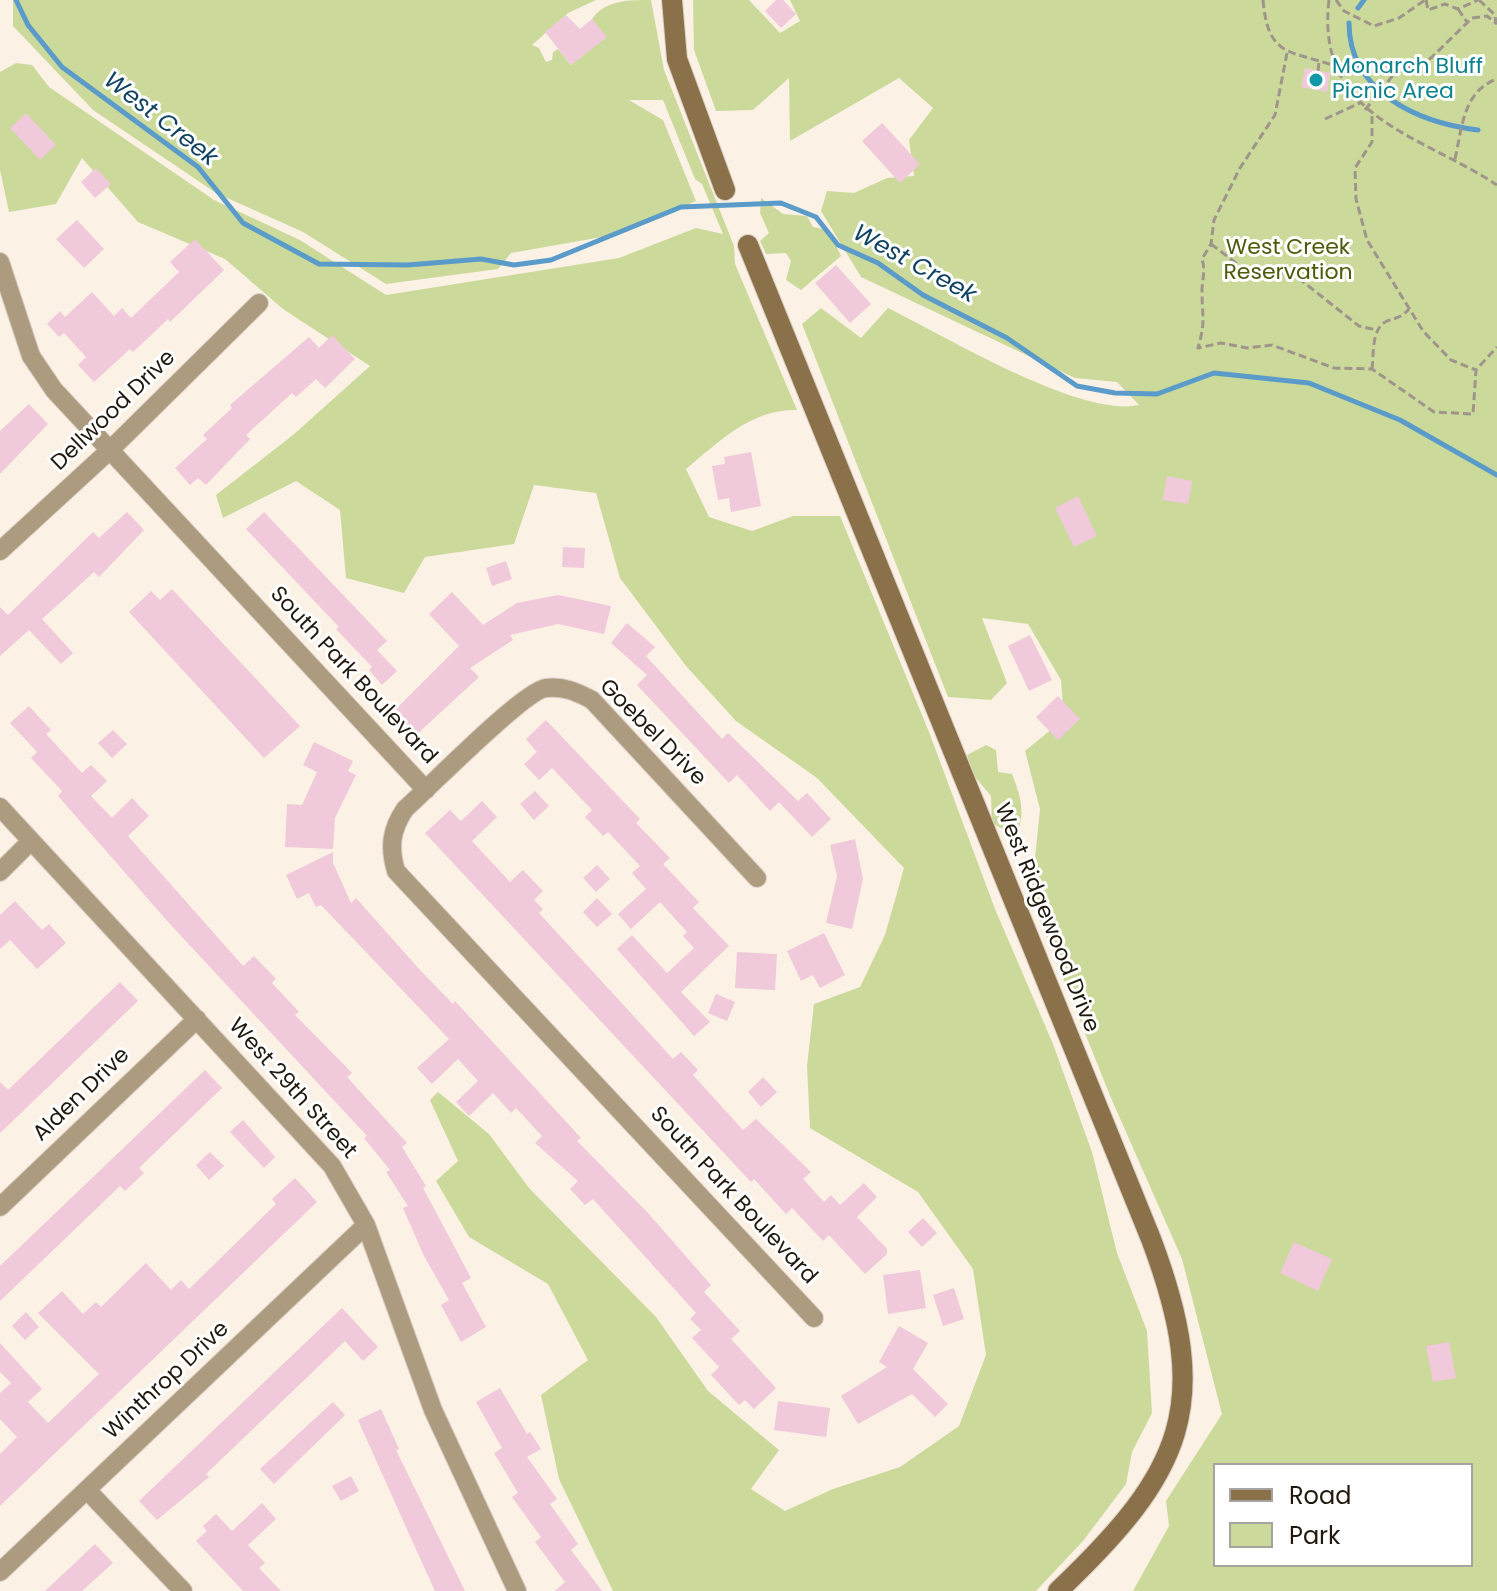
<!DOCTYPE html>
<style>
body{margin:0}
#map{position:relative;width:1497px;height:1591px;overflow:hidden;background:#fcf1e5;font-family:Poppins,sans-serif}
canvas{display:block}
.legend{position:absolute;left:1213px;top:1463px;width:260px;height:104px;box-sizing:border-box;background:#fff;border:2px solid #a7a39f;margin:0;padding:10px 14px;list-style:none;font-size:24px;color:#22190e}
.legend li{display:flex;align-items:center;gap:16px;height:40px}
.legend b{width:40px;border:2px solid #a7a39f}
</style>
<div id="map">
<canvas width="1497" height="1591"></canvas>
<ul class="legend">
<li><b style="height:10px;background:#8b7149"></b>Road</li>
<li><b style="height:22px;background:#cbda9b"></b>Park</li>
</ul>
</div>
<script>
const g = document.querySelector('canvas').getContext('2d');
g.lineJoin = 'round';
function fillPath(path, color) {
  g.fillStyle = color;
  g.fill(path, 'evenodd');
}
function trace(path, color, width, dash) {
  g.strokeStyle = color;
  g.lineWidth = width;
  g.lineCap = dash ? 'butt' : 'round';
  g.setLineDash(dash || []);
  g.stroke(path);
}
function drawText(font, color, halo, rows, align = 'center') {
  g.font = font + ' Poppins,sans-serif';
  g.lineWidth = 6;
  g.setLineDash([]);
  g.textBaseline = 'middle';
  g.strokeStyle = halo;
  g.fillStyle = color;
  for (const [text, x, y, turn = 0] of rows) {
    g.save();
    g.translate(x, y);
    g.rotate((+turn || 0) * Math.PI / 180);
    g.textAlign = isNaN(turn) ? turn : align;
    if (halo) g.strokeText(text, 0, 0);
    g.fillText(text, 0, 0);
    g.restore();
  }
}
fillPath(new Path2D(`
 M13 0H596L568 13 532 45 539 48 546 62 552 60 553 52 558 49 571 65 606 37 592 19C605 0 628 0 651 0L664 70 734 246 735 264 797 410C751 409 720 441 686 469L709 517 752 531 793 516H840L929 732 995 909 1053 1044 1092 1152 1117 1253 1147 1331 1152 1413 1132 1452 1126 1484 1083 1541 1036 1591H613L559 1479 541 1395 588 1360 548 1284 469 1237 436 1181 458 1161 430 1100 438 1092 489 1134 529 1188 656 1317 708 1391 779 1450 751 1489 785 1511 833 1489 900 1467 959 1426 986 1355 973 1269 918 1192 810 1128 807 1066 814 1004 860 987 885 935 904 868 817 778 736 721 686 666 620 578 596 493 534 485 514 544 425 557 404 593 346 578 340 510 296 481 223 518 216 495 293 435 370 366 283 309 225 259 138 222 82 158 56 204 9 212 0 170V72L16 63 32 65 49 87 214 200 300 240 386 295 619 258 696 228 723 234 702 184 695 179 663 100H629L663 120 696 201 619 234 511 253 498 269 386 284 303 232 216 193 93 110 13 26Z
 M693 0H749L780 33 800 21 790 0H1497V1591H1133L1169 1526 1166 1501 1222 1414 1182 1259 1111 1098 1031 898 1040 809 1025 751 1064 719 1061 680 1028 624 982 618 1007 683 991 700 948 697 802 324 821 308 861 338 888 308C945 336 1080 418 1139 405L1117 382 1075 378 861 277 821 211 827 191 854 193 887 178 914 176 909 140 933 108 899 78 790 141 789 78 753 110 716 111 694 50ZM1215 1465H1471V1565H1215Z
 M761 198 783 214 807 216 813 227 829 230 841 256 801 290 786 280 791 261 786 253 766 254 760 241 769 233 760 213Z
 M986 745 996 750 998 772 1012 774C1021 797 1026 813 1016 837L992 823 991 796 975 777 967 755Z`), '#cbda9b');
trace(new Path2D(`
 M16 0 28 25 62 67 198 167 243 223 319 264 408 265 481 259 514 265 551 260 681 207 781 203 816 217 838 245 878 263 923 295 1007 338 1077 386 1115 393 1157 394 1214 373 1309 383 1400 420 1497 475
 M1358 8 1364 0
 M1349 23C1349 93 1420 123 1478 130`), '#5a9bc9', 5);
fillPath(new Path2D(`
 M776 0H783L796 14 781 28 765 11Z
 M566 15 580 29 592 19 607 37 571 65 545 32Z
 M1305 68 1330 73 1327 92 1301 87Z
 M26 113 56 145 40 160 10 128Z
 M882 123 920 164 900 183 862 141Z
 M96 168 111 184 95 198 81 182Z
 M77 220 104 249 84 268 56 239Z
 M195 239 224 270 170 322 168 319 133 352 130 349 94 382 78 365 86 357 64 333 59 337 47 324 60 311 65 317 92 292 114 316 122 308 131 318 179 272 170 262Z
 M836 265 871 304 850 323 815 283Z
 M332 335 355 359 325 388 316 379 296 397 292 393 246 435 250 439 206 485 198 478 190 485 175 468 207 439 203 435 232 408 230 405 309 337 319 348Z
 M29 404 48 424 0 474V431Z
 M751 452 761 506 731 512 729 498 718 500 712 466 725 464 724 457Z
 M1167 476 1192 481 1188 504 1163 500Z
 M1078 496 1097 536 1074 547 1055 508Z
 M127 512 144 530 99 577 94 572 42 619 73 653 61 664 29 630 0 656V607L8 615 93 532 99 538Z
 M264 512 387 641 377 650 397 671 382 685 369 670 372 667 336 629 339 627 246 529Z
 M563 547 585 548 584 568 562 567Z
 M506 561 512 579 492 586 486 568Z
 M172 589 300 726 264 758 129 612 151 591 160 600Z
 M452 592 483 625 517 603 558 595 611 606 604 634 558 624 510 635 513 640 470 668 479 677 415 736 393 712 459 646 429 614Z
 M627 623 655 647 646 656 722 739 728 733 798 801 807 793 831 819 812 837 779 802 770 811 737 775 729 783 637 685 647 675 611 643Z
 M1030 635 1052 680 1029 691 1008 646Z
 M1058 696 1080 719 1058 740 1036 717Z
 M29 706 51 730 46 734 82 773 91 765 107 781 91 796 112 818 132 798 149 816 128 836 243 966 254 956 276 979 272 983 299 1012 295 1015 352 1073 347 1077 407 1143 402 1147 426 1186 423 1188 471 1278 462 1283 486 1327 461 1342 441 1305 449 1300 424 1256 403 1208 408 1206 386 1172 390 1170 364 1138 367 1136 169 923 58 796 62 791 31 758 37 752 10 723Z
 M546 720 640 819 636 823 670 858 663 864 699 902 693 908 729 946 681 992 710 1022 694 1036 617 949 632 935 667 973 694 948 683 936 687 932 660 902 631 929 618 914 646 889 632 873 640 866 608 832 603 836 585 817 592 810 552 768 539 780 524 764 537 752 526 739Z
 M113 730 127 744 112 758 98 743Z
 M314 742 353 761 348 771 356 775 335 818 333 849 285 847 287 804 302 805 317 772 303 765Z
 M535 791 549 806 534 820 520 804Z
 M482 801 497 817 472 841 510 882 523 870 543 891 534 900 543 909 539 913 673 1059 681 1052 698 1070 693 1075 743 1130 756 1119 811 1172 803 1179 824 1202 831 1195 840 1205 864 1183 877 1197 857 1217 887 1249V1254L865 1274 829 1235 823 1241 792 1208 786 1214 754 1179 751 1182 425 833 450 810 461 821Z
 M855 839 863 879 852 929 826 923 837 876 830 845Z
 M333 852V863L351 903 356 898 420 970 453 1004 455 1001 581 1138 577 1141 648 1213 711 1285 704 1292 740 1331 731 1339 776 1388 754 1409 745 1400 739 1405 711 1375 719 1367 692 1338 701 1330 690 1319 696 1313 593 1199 585 1205 570 1189 578 1181 535 1143 542 1136 516 1108 511 1113 493 1093 469 1116 456 1102 478 1081 458 1059 432 1084 417 1068 449 1039 321 905 316 907 309 893 297 899 286 875Z
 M597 865 610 879 596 892 583 878Z
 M597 898 612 914 597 927 583 912Z
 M15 901 42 930 49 924 66 943 37 969 10 940 0 949V915Z
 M824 933 845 975 820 988 813 975 801 981 787 951Z
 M737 952 777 954 775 990 735 988Z
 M120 982 138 1001 0 1133V1082L8 1090Z
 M716 994 735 1002 727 1021 708 1013Z
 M205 1070 222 1088 139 1168 144 1173 125 1191 120 1186 0 1301V1266Z
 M763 1077 777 1092 761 1107 748 1092Z
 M243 1120 275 1157 264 1168 230 1132Z
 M210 1152 224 1166 209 1180 196 1165Z
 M295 1178 317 1202 0 1506V1454L17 1437 0 1419V1393L11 1383 0 1372V1343L42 1389 28 1402 48 1423 99 1374 38 1313 62 1291 83 1314 96 1302 101 1307 146 1263 171 1290 181 1280 189 1289 276 1204 272 1199Z
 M923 1218 937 1233 922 1247 908 1232Z
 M1294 1242 1332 1259 1318 1291 1280 1273Z
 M920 1270 926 1308 888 1314 883 1275Z
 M954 1288 964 1319 943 1326 933 1295Z
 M342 1308 378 1347 363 1361 345 1341 206 1474 209 1477 157 1520 139 1501Z
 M26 1312 39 1327 25 1340 12 1326Z
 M899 1326 928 1343 913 1369 948 1404 935 1417 912 1394 858 1424 841 1396 887 1367 879 1362Z
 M1449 1342 1456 1378 1433 1382 1426 1346Z
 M500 1388 527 1434 530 1432 541 1449 527 1457 557 1499 550 1504 578 1544 571 1550 602 1591H555L565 1582 535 1542 541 1537 512 1497 518 1493 494 1453 502 1448 476 1402Z
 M778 1401 830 1408 826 1437 774 1430Z
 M333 1402 345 1415 274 1484 260 1469Z
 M381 1409 399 1449 396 1450 465 1591H435L419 1556 358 1420Z
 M351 1476 359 1491 341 1501 332 1486Z
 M262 1503 276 1519 248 1545 265 1563 259 1568 281 1591H243L196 1541 207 1531 203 1526 216 1514 232 1531Z
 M95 1544 113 1563 82 1591H45Z`), '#f0c9da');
const street = new Path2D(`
 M0 262 31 356 54 390 426 790
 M0 551 110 450 259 303
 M0 807 332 1166 366 1225 433 1410 517 1591
 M0 872 31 841
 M757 878 592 700C577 692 564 686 546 688 523 691 429 788 405 809 391 830 389 847 396 871L814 1318
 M0 1207 197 1019
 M87 1490 183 1591
 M0 1572 366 1225`);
const secondary = new Path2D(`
 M672 0 677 59 725 190
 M748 245 1151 1239C1214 1406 1183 1472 1058 1591`);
trace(street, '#d9cec3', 20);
trace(secondary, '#d9cec3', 22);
trace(new Path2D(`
 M1263 0C1268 58 1290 50 1335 66
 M1329 0C1315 118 1420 134 1497 185
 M1336 0 1344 11 1374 26 1399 18 1425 0
 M1426 0 1428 10 1445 4 1458 9 1478 0
 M1479 0 1495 15 1496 24
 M1458 9 1467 22
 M1287 53 1275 115 1240 168 1214 220 1211 244 1202 259C1206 272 1202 278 1202 291 1202 317 1206 320 1198 348L1221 343 1247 348 1272 345 1334 368 1372 369 1434 412 1473 414 1476 370 1497 347
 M1318 71 1319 62
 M1365 110 1394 74 1431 58 1472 18 1487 16 1497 24
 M1372 116V142L1355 168 1356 199 1367 240 1423 331 1451 360 1476 370
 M1325 119 1360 103
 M1455 159C1462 128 1463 91 1497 79
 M1211 244 1240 266 1297 277 1359 326 1376 330
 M1372 369C1374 354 1371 328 1387 321 1398 317 1401 318 1409 309`), '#9f958a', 3, [8, 4]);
trace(street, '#ad9b80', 18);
trace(secondary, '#8b7149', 20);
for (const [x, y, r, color] of [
 [1316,80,8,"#0f9aa8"]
]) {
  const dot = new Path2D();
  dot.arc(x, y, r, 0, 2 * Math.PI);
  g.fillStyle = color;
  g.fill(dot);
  trace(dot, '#fff', 3);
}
drawText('22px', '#0d838f', '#fff', [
 ["Monarch Bluff",1332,67],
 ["Picnic Area",1332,92]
], 'left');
drawText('22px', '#4e5b09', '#fff', [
 ["West Creek",1288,248],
 ["Reservation",1288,273]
]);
drawText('22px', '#22190e', '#fff', [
 ["Dellwood Drive",114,411,-44],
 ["South Park Boulevard",353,676,47],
 ["Goebel Drive",652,733,45],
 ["West Ridgewood Drive",1046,918,68],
 ["West 29th Street",292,1089,48],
 ["Alden Drive",82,1095,-44],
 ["South Park Boulevard",733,1196,47],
 ["Winthrop Drive",167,1381,-43]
]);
drawText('italic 24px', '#104363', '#fff', [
 ["West Creek",160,120,38],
 ["West Creek",914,265,29]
]);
</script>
